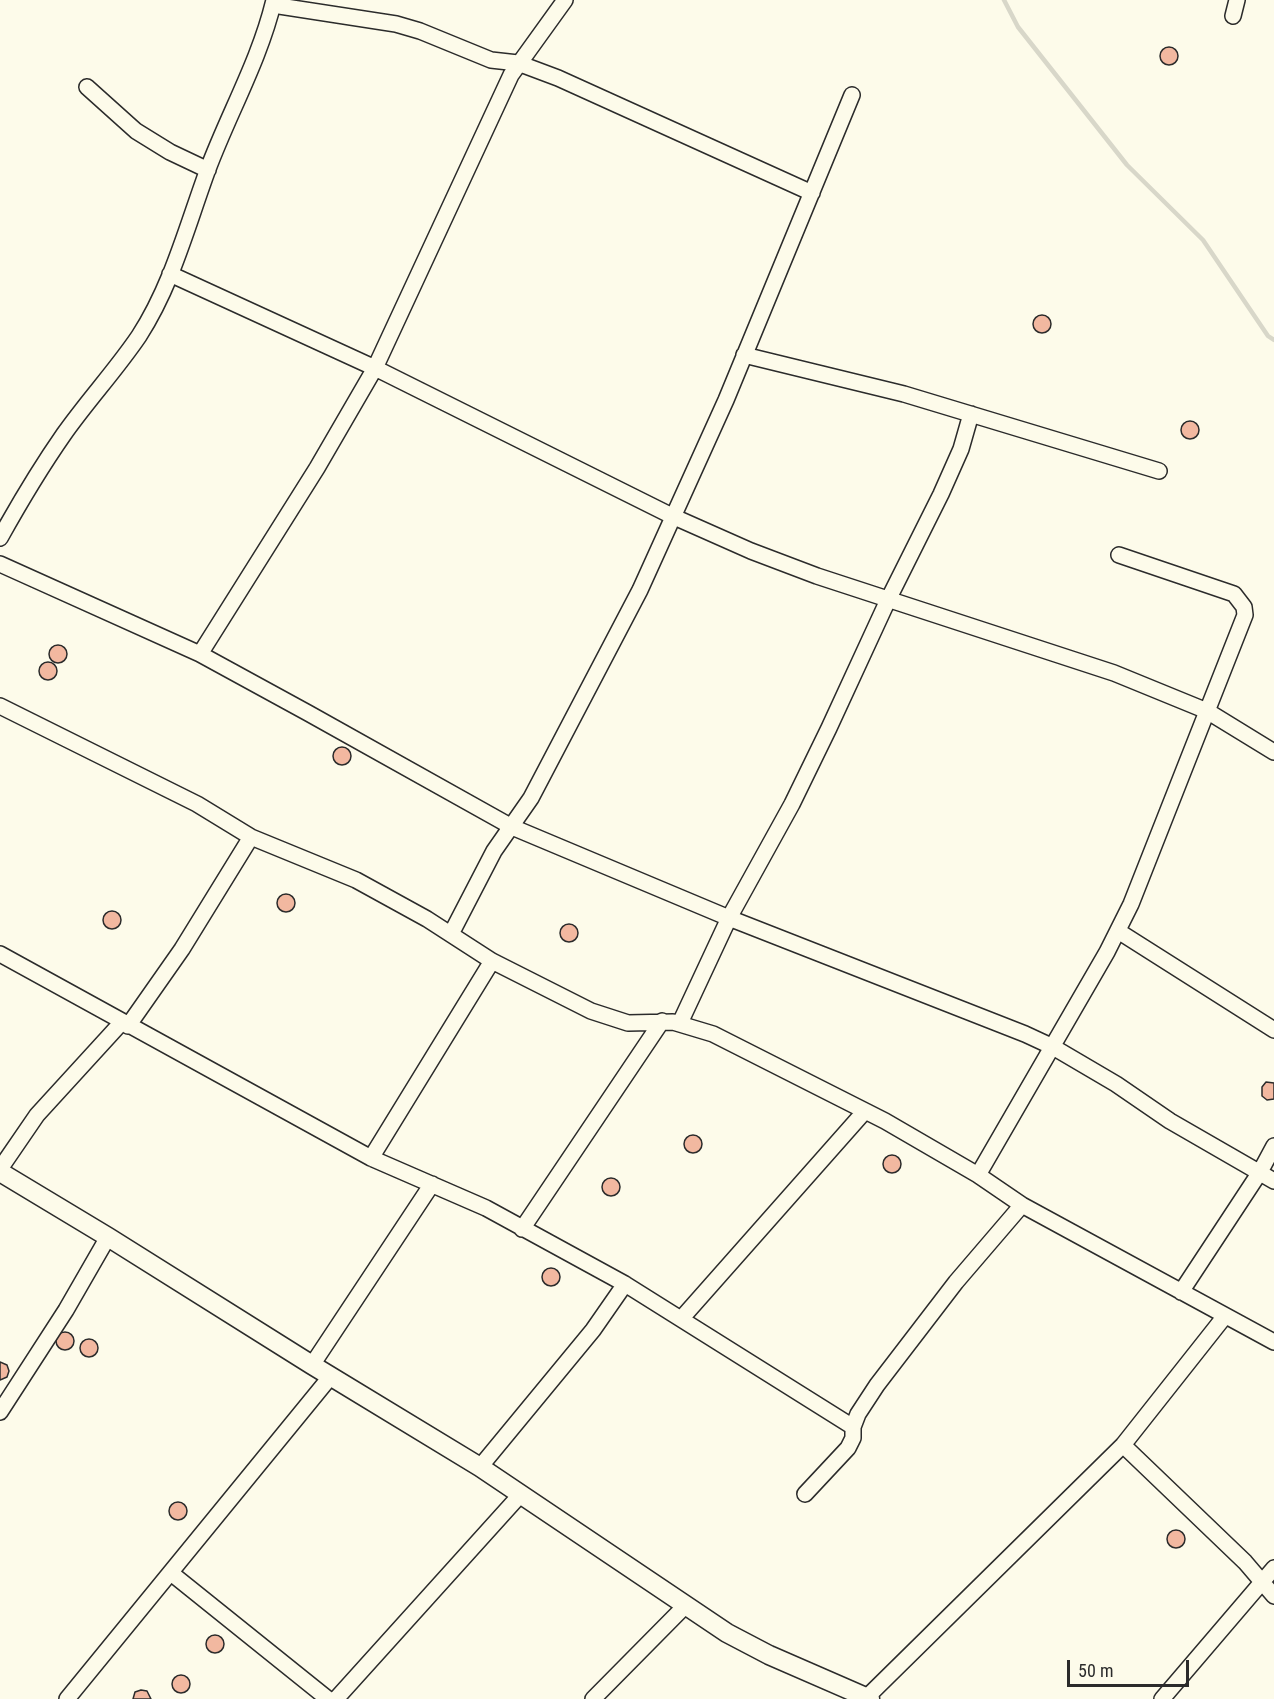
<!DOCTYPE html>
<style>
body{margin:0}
#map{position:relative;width:1274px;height:1699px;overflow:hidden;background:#fdfbea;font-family:"Roboto Condensed",sans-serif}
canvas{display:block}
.scale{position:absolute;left:1067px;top:1660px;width:122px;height:27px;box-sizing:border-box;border:3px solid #2b2b2b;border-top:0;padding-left:8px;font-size:18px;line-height:21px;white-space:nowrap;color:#2b2b2b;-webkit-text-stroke:4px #fdfbea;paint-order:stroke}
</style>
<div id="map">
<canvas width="1274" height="1699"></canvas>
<div class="scale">50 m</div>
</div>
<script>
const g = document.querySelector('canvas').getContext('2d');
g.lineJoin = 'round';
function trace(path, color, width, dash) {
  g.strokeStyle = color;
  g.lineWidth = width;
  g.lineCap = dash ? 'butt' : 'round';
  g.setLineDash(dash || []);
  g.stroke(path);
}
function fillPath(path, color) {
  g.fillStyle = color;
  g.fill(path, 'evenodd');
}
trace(new Path2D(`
 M1004 0 1018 27 1127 165 1203 240 1268 336 1274 340`), '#d8d7c9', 4.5);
const building = new Path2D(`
 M1160 56a9 9 0 1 1 18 0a9 9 0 1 1-18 0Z
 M1033 324a9 9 0 1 1 18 0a9 9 0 1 1-18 0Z
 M1181 430a9 9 0 1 1 18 0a9 9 0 1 1-18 0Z
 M49 654a9 9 0 1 1 18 0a9 9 0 1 1-18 0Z
 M39 671a9 9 0 1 1 18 0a9 9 0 1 1-18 0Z
 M333 756a9 9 0 1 1 18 0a9 9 0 1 1-18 0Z
 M277 903a9 9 0 1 1 18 0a9 9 0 1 1-18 0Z
 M103 920a9 9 0 1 1 18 0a9 9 0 1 1-18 0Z
 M560 933a9 9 0 1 1 18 0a9 9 0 1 1-18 0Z
 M1266 1082 1274 1083V1099L1267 1100 1262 1096V1087Z
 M684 1144a9 9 0 1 1 18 0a9 9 0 1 1-18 0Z
 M883 1164a9 9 0 1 1 18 0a9 9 0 1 1-18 0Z
 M602 1187a9 9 0 1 1 18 0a9 9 0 1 1-18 0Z
 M542 1277a9 9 0 1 1 18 0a9 9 0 1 1-18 0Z
 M56 1341a9 9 0 1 1 18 0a9 9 0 1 1-18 0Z
 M80 1348a9 9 0 1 1 18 0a9 9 0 1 1-18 0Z
 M0 1362 7 1365 9 1371 7 1377 0 1380Z
 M169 1511a9 9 0 1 1 18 0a9 9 0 1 1-18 0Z
 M1167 1539a9 9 0 1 1 18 0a9 9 0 1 1-18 0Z
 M206 1644a9 9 0 1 1 18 0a9 9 0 1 1-18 0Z
 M172 1684a9 9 0 1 1 18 0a9 9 0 1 1-18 0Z
 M141 1690 147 1691 151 1699H133L135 1692Z`);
fillPath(building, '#f2b8a0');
trace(building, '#2b2b2b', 1.5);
const minor = new Path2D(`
 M273 5 396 24 420 31 491 60 518 63 558 78 812 193
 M1233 16 1237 0
 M87 87 136 131 170 152 208 170
 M170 274 375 368 672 516 751 551 817 576 1114 673 1207 711 1274 752
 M744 355 904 394 1159 471
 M0 538C20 502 41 467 64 434 88 400 116 370 139 336 172 285 187 226 208 169 229 113 260 59 274 0
 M0 564 200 654 308 713 512 827 729 918 1025 1034 1053 1047 1116 1084 1170 1121 1274 1181
 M200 654 317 468 375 368 511 75 565 0
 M0 706 197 804 251 837 356 880 427 919 492 961 591 1011 628 1023 673 1022 713 1034 885 1121 978 1175 1022 1205 1274 1342
 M1118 931 1274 1030
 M451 934 494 851 531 798 640 590 726 400 852 95
 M0 954 371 1158 486 1208 625 1284 853 1427
 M680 1023 729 918 792 804 829 728 888 600 941 494 961 449 971 414
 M128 1026 182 949 251 837
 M371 1158 492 961
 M0 1169 37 1115 122 1022
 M978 1175 1107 952 1131 904 1245 615 1244 607 1234 594 1119 555
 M522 1229 662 1021
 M1181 1292 1260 1172 1274 1146
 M681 1319 865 1111
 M312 1365 432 1184
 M0 1412 66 1310 108 1237
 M1123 1445 1245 1562 1274 1596
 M480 1467 593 1330 625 1284
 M805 1494 848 1448 853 1438V1427L858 1414 877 1385 956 1282 1022 1205
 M171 1573 328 1699
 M67 1699 331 1376
 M336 1699 521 1494
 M593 1699 686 1605
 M865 1699 1123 1445 1225 1316
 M1162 1699 1274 1568`);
const tertiary = new Path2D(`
 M0 1172 108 1237 312 1365 480 1467 727 1633 769 1655 870 1699`);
trace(minor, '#2b2b2b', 18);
trace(tertiary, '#2b2b2b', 21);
trace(minor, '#fdfbea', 15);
trace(tertiary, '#fdfbea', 18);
</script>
